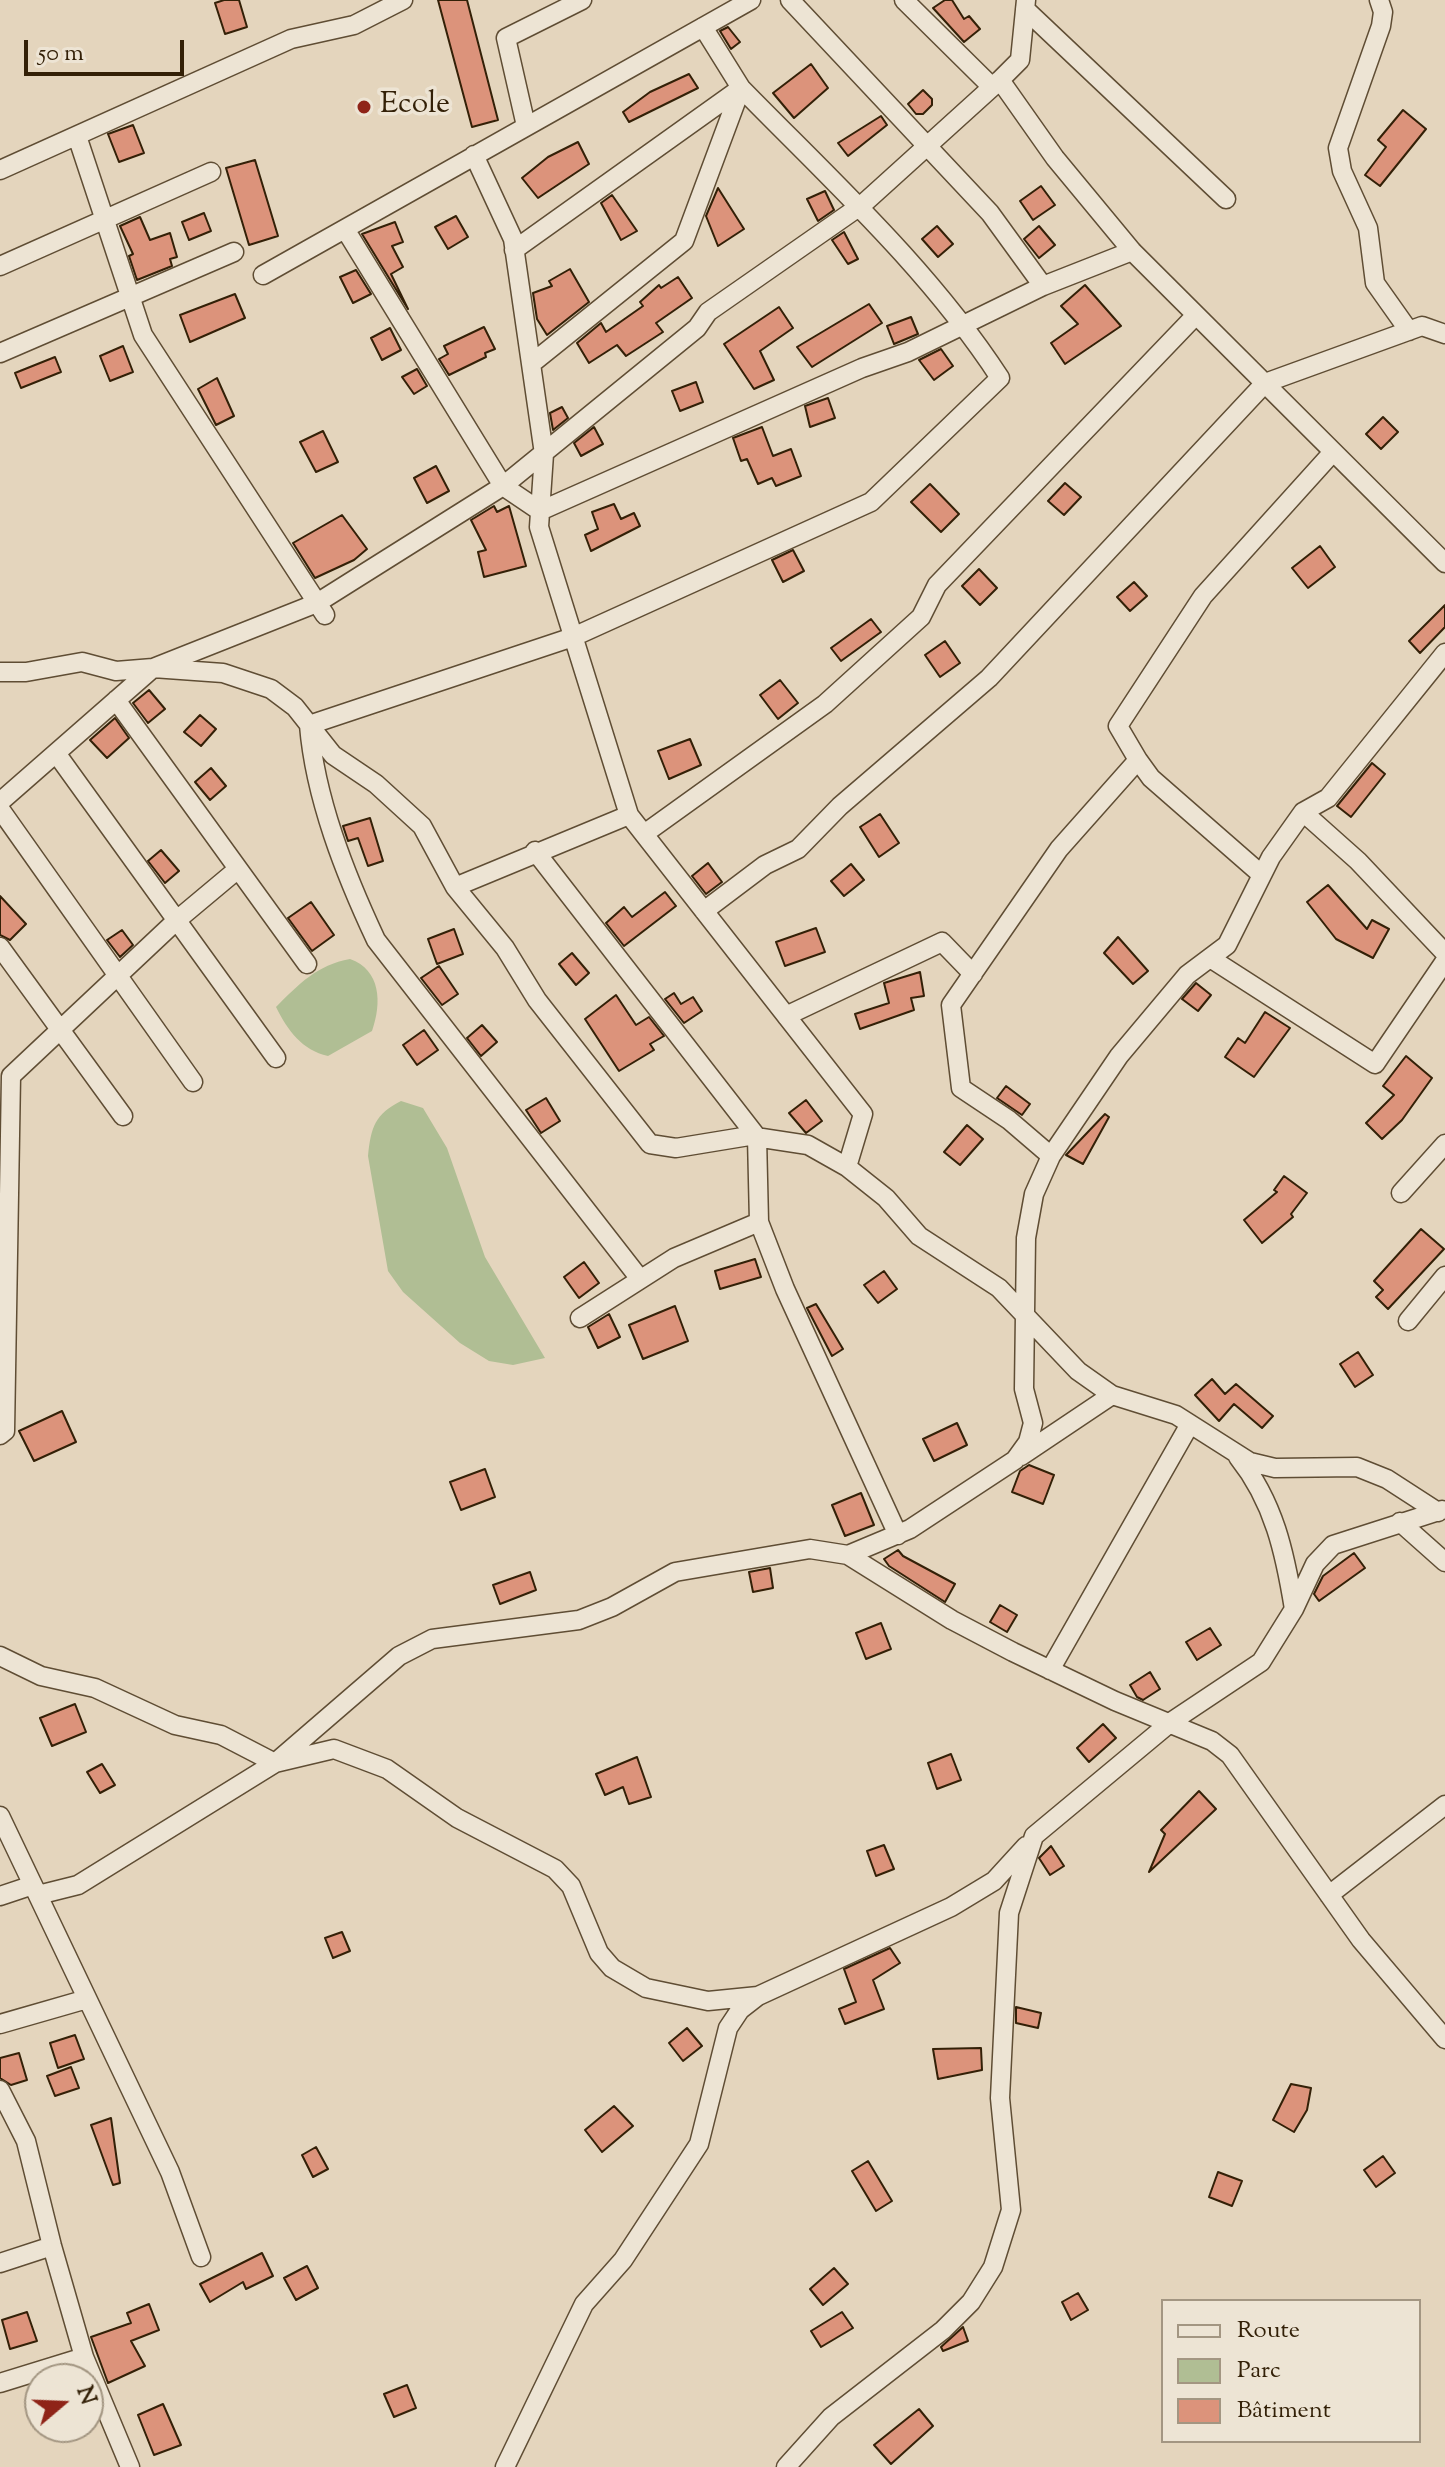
<!DOCTYPE html>
<meta charset="utf-8">
<style>
body{margin:0}
#map{position:relative;width:1445px;height:2467px;overflow:hidden;background:#e4d5bd;font-family:"Sorts Mill Goudy",serif}
canvas{display:block}
.legend{position:absolute;left:1161px;top:2299px;width:260px;height:144px;box-sizing:border-box;background:#ede4d4;border:2px solid #a39682;margin:0;padding:10px 14px;list-style:none;font-size:24px;color:#332007}
.legend li{display:flex;align-items:center;gap:16px;height:40px}
.legend b{width:40px;border:2px solid #a39682}
.north{position:absolute;left:24px;top:2363px;width:80px;height:80px;box-sizing:border-box;background:#ede4d4;border:2px solid #a39682;border-radius:50%;rotate:71deg;font-size:22px;font-weight:700;line-height:32px;text-align:center;color:#332007}
.north::after{content:'';display:block;margin:auto;width:28px;height:36px;background:#8f2418;clip-path:polygon(50% 0,100% 100%,50% 72%,0 100%)}
.scale{position:absolute;left:24px;top:40px;width:160px;height:36px;box-sizing:border-box;border:4px solid #332007;border-top:0;padding-left:10px;font-size:24px;line-height:28px;white-space:nowrap;color:#332007;-webkit-text-stroke:6px #ede4d4;paint-order:stroke}
</style>
<div id="map">
<canvas width="1445" height="2467"></canvas>
<ul class="legend">
<li><b style="height:10px;background:#ede4d4"></b>Route</li>
<li><b style="height:22px;background:#b0be94"></b>Parc</li>
<li><b style="height:22px;background:#dc937b"></b>Bâtiment</li>
</ul>
<div class="north">N</div>
<div class="scale">50 m</div>
</div>
<script>
const g = document.querySelector('canvas').getContext('2d');
g.lineJoin = 'round';
function fillPath(path, color) {
  g.fillStyle = color;
  g.fill(path, 'evenodd');
}
function trace(path, color, width, dash) {
  g.strokeStyle = color;
  g.lineWidth = width;
  g.lineCap = dash ? 'butt' : 'round';
  g.setLineDash(dash || []);
  g.stroke(path);
}
function drawText(font, color, halo, rows, align = 'center') {
  g.font = font + ' "Sorts Mill Goudy",serif';
  g.lineWidth = 7;
  g.setLineDash([]);
  g.textBaseline = 'middle';
  g.strokeStyle = halo;
  g.fillStyle = color;
  for (const [text, x, y, turn = 0] of rows) {
    g.save();
    g.translate(x, y);
    g.rotate((+turn || 0) * Math.PI / 180);
    g.textAlign = isNaN(turn) ? turn : align;
    if (halo) g.strokeText(text, 0, 0);
    g.fillText(text, 0, 0);
    g.restore();
  }
}
fillPath(new Path2D(`
 M350 959C381 970 382 1003 372 1031L328 1056C302 1050 288 1031 276 1007 299 984 317 965 350 959Z
 M401 1101 423 1108 447 1148 485 1257 545 1358 513 1365 489 1361 460 1343 403 1292 388 1271 368 1156C371 1127 375 1114 401 1101Z`), '#b0be94');
const building = new Path2D(`
 M224 0H239L247 27 225 34 215 3Z
 M438 0H467L498 120 472 127Z
 M945 0H952L964 19 969 16 980 29 964 42 933 8Z
 M728 27 740 42 731 49 720 31Z
 M811 64 828 88 794 118 773 93Z
 M689 74 698 88 629 122 623 112 650 92Z
 M923 90 932 99V105L923 114H916L908 104Z
 M1403 110 1426 129 1380 186 1365 175 1386 147 1378 140Z
 M881 116 887 125 848 156 838 143Z
 M133 125 144 153 119 162 108 134Z
 M578 142 589 164 538 198 522 178 548 157Z
 M255 160 278 236 249 245 226 168Z
 M1041 186 1055 205 1033 220 1020 201Z
 M718 188 744 229 718 246 706 216Z
 M825 191 834 210 818 221 807 199Z
 M612 195 637 231 621 240 601 203Z
 M204 213 211 231 189 240 182 222Z
 M456 216 468 237 448 249 435 227Z
 M140 217 150 240 170 233 177 257 170 259 172 266 137 280 129 256 133 254 120 226Z
 M395 222 403 242 392 246 403 267 391 274 408 309 362 234Z
 M937 226 953 244 938 257 922 239Z
 M1039 226 1055 245 1039 258 1024 239Z
 M844 232 858 259 848 264 832 240Z
 M570 269 589 302 547 335 537 319 533 293 552 286 549 281Z
 M356 270 371 294 353 303 340 277Z
 M678 277 692 298 656 323 663 332 626 356 617 345 589 363 577 343 601 323 606 332 643 306 640 302 659 285 661 288Z
 M1085 285 1121 326 1065 364 1051 343 1078 324 1061 306Z
 M235 294 245 318 190 342 180 315Z
 M869 304 882 323 812 367 797 347Z
 M779 307 793 328 760 351 774 380 754 389 724 344Z
 M911 317 918 334 894 344 887 326Z
 M484 327 495 349 485 353 486 357 449 375 439 359 448 354 444 346Z
 M390 328 401 350 382 360 371 338Z
 M123 346 133 372 110 381 100 356Z
 M941 349 953 366 934 380 919 360Z
 M55 357 61 372 21 388 15 373Z
 M417 369 427 386 414 394 402 377Z
 M217 378 234 416 216 425 198 389Z
 M696 382 703 402 680 411 672 391Z
 M828 398 835 418 810 427 805 406Z
 M562 407 568 418 553 430 550 413Z
 M1383 417 1398 432 1381 449 1366 434Z
 M594 427 603 444 581 456 574 443Z
 M762 427 773 456 791 449 801 476 776 486 772 478 758 484 747 459 741 461 733 438Z
 M323 431 338 462 316 472 300 442Z
 M436 466 449 491 427 503 414 478Z
 M1065 483 1081 497 1064 515 1048 501Z
 M930 484 959 514 941 532 911 502Z
 M614 504 621 519 634 513 640 526 591 551 585 535 598 529 592 512Z
 M494 506 497 512 509 506 526 566 484 577 478 552 486 550 471 520Z
 M342 515 367 549 354 560 315 578 293 543Z
 M1320 546 1335 567 1308 588 1292 568Z
 M793 550 804 571 783 582 772 560Z
 M979 569 997 588 980 605 962 586Z
 M1134 582 1147 596 1130 611 1117 597Z
 M1445 605V627L1420 653 1409 641Z
 M871 619 881 632 841 661 831 648Z
 M945 641 960 663 940 677 925 655Z
 M780 680 798 703 778 719 760 695Z
 M149 690 165 709 148 723 133 703Z
 M200 715 216 729 201 746 184 732Z
 M115 718 129 738 107 758 90 740Z
 M690 739 701 765 669 779 658 751Z
 M1372 763 1385 774 1351 817 1337 806Z
 M211 768 226 786 210 800 195 782Z
 M880 814 899 843 879 857 860 827Z
 M370 818 383 861 368 866 358 838 348 841 343 826Z
 M161 850 179 871 165 883 148 861Z
 M708 863 722 882 706 894 692 876Z
 M851 864 864 880 844 896 831 881Z
 M1328 885 1367 929 1372 920 1389 929 1373 958 1336 939 1307 902Z
 M665 892 676 906 624 946 606 923 624 907 632 917Z
 M0 896 26 924 10 940 0 935Z
 M311 902 334 935 312 951 288 918Z
 M816 928 825 952 785 966 776 942Z
 M454 929 463 954 437 964 428 939Z
 M122 930 133 945 120 957 107 940Z
 M1118 937 1148 971 1133 984 1104 953Z
 M572 953 589 973 576 985 559 964Z
 M439 966 458 994 442 1005 421 978Z
 M920 972 924 996 911 998 914 1010 860 1029 855 1014 889 1003 884 983Z
 M1196 983 1211 995 1198 1011 1182 999Z
 M674 993 681 1004 693 997 702 1011 684 1023 665 999Z
 M616 995 636 1025 649 1017 664 1036 650 1044 654 1050 619 1071 585 1019Z
 M1265 1012 1290 1028 1254 1077 1225 1057 1238 1038 1245 1043Z
 M482 1025 497 1042 481 1056 467 1038Z
 M424 1030 438 1050 417 1065 403 1045Z
 M1406 1056 1432 1078 1402 1120 1382 1139 1366 1123 1394 1095 1383 1086Z
 M1006 1086 1030 1104 1022 1115 997 1098Z
 M546 1098 560 1121 541 1133 526 1110Z
 M806 1100 822 1121 806 1133 789 1113Z
 M1105 1114 1109 1117 1083 1164 1066 1155Z
 M967 1125 983 1139 960 1165 944 1152Z
 M1284 1176 1307 1193 1291 1214 1293 1217 1262 1243 1244 1220 1277 1192 1274 1190Z
 M1421 1229 1444 1249 1388 1309 1376 1297 1383 1290 1374 1281Z
 M755 1259 761 1277 720 1289 715 1271Z
 M584 1262 599 1283 579 1298 564 1277Z
 M884 1271 897 1289 878 1303 864 1285Z
 M816 1304 843 1349 832 1356 807 1308Z
 M675 1306 688 1341 643 1359 629 1325Z
 M609 1314 620 1337 598 1348 588 1327Z
 M1358 1352 1373 1375 1355 1387 1340 1364Z
 M1212 1379 1225 1394 1236 1384 1273 1416 1262 1428 1234 1404 1219 1421 1195 1395Z
 M62 1411 76 1442 34 1461 19 1431Z
 M957 1423 967 1445 934 1461 923 1439Z
 M1029 1465 1054 1475 1043 1504 1012 1492 1020 1471Z
 M485 1469 495 1497 461 1510 450 1482Z
 M861 1493 874 1525 845 1536 832 1505Z
 M898 1550 903 1556 955 1584 945 1602 889 1566 884 1559Z
 M1354 1553 1365 1568 1319 1601 1314 1594 1323 1576Z
 M770 1568 773 1588 753 1592 749 1572Z
 M530 1572 536 1590 500 1604 493 1585Z
 M1000 1605 1017 1615 1007 1632 990 1622Z
 M881 1623 891 1649 866 1659 856 1633Z
 M1210 1628 1221 1645 1197 1660 1186 1642Z
 M1150 1672 1160 1689 1143 1700 1137 1697 1130 1685Z
 M75 1704 86 1732 52 1746 40 1718Z
 M1103 1724 1116 1738 1089 1762 1077 1748Z
 M951 1754 961 1780 937 1789 928 1763Z
 M637 1757 651 1797 629 1804 623 1787 605 1795 596 1774Z
 M102 1764 115 1785 100 1793 87 1772Z
 M1199 1791 1216 1809 1149 1872 1165 1834 1161 1830Z
 M884 1845 894 1869 876 1876 867 1851Z
 M1051 1846 1064 1866 1050 1875 1039 1858Z
 M342 1932 350 1951 333 1958 325 1938Z
 M890 1948 900 1963 873 1980 884 2009 845 2024 839 2009 856 2002 844 1969Z
 M1016 2007 1041 2013 1038 2028 1016 2023Z
 M687 2028 702 2046 683 2061 669 2043Z
 M75 2035 84 2059 58 2068 50 2043Z
 M981 2048 982 2070 938 2079 933 2049Z
 M19 2053 27 2080 11 2085 0 2078V2058Z
 M71 2067 79 2088 55 2096 47 2076Z
 M1291 2084 1311 2088 1307 2110 1294 2132 1273 2120Z
 M614 2106 633 2126 602 2152 585 2130Z
 M111 2118 120 2183 113 2185 91 2125Z
 M316 2147 328 2169 313 2177 302 2155Z
 M1383 2156 1395 2173 1376 2187 1364 2170Z
 M868 2161 892 2201 876 2211 852 2171Z
 M1218 2172 1242 2181 1232 2206 1209 2197Z
 M262 2253 273 2276 246 2289 243 2282 210 2302 200 2284Z
 M307 2266 318 2288 296 2300 284 2278Z
 M834 2268 848 2284 823 2305 810 2289Z
 M1078 2293 1088 2310 1071 2320 1062 2302Z
 M149 2304 159 2330 131 2341 145 2366 108 2383 91 2337 131 2323 127 2313Z
 M27 2312 37 2341 10 2349 2 2320Z
 M842 2312 853 2328 821 2347 811 2331Z
 M963 2327 968 2341 943 2351 941 2347Z
 M407 2385 416 2408 394 2417 384 2394Z
 M163 2404 181 2445 154 2455 138 2415Z
 M919 2409 933 2426 891 2464 874 2445Z`);
fillPath(building, '#dc937b');
trace(building, '#332007', 2);
const street = new Path2D(`
 M904 0 992 87
 M1379 0 1383 12 1381 26 1338 148 1342 171 1368 228 1375 283 1409 331
 M1025 9 1226 199
 M1000 80 1055 158 1132 251 1445 563
 M526 126 506 38 582 0
 M77 136 143 335 325 615
 M474 155 513 239 544 454 539 527 629 815 863 1114 847 1167
 M0 170 291 39 354 25 403 0
 M345 229 503 486 540 511 862 368 908 352 1043 286 990 213 790 0
 M514 250 741 88C831 180 929 269 1000 378L871 502 573 637 309 725C315 798 345 874 376 940L640 1279
 M0 266 211 172
 M263 275 751 0
 M1043 286 1132 251
 M0 353 234 252
 M531 364 684 241 741 88 703 27
 M0 672H26L82 662 116 671 153 668 223 673 271 689 295 707 333 755 376 784 422 826 455 887 505 948 537 1000 650 1144 676 1148 749 1136 808 1145 847 1167 886 1198 919 1236 999 1288 1078 1371 1112 1395 1176 1415 1250 1462 1275 1468 1357 1467 1387 1479 1438 1512
 M116 700 307 964
 M56 753 276 1058
 M1138 760 1151 778 1262 875
 M0 802 153 668 317 603 503 486 697 328 708 312 863 204 1000 80 1020 60 1026 0
 M0 809 193 1082
 M1303 812 1358 861 1445 953
 M644 834 825 704 921 617 937 585 1196 315
 M535 851 757 1137 759 1222
 M455 887 629 815
 M704 911 765 865 798 849 840 806 989 678 1265 383 1422 326 1445 334
 M0 947 123 1116
 M1210 958 1375 1064 1445 961
 M786 1016 942 942 973 974
 M1051 1156 1009 1120 961 1088 951 1005 1059 849 1138 760 1118 726 1203 596 1333 452
 M1401 1193 1445 1144
 M580 1318 674 1258 759 1222 785 1289 898 1535
 M1408 1321 1445 1276
 M0 1435 5 1431 11 1076 177 920 238 869
 M1021 1456 1112 1395
 M1238 1457C1274 1502 1285 1553 1294 1609
 M1400 1522 1445 1562
 M848 1555 910 1529 1015 1460 1028 1442 1033 1423 1024 1389 1026 1238 1034 1194 1051 1156 1119 1056 1187 975 1227 945 1271 857 1303 812 1328 798 1445 653
 M0 1656 41 1676 95 1688 175 1725 221 1735 275 1763 334 1749 387 1769 457 1818 555 1869 571 1886 599 1953 612 1968 646 1988 708 2001 758 1996 951 1907 994 1881 1026 1846
 M1050 1670 1190 1424
 M0 1816 170 2172 201 2257
 M38 1895 78 1885 275 1763 399 1656 432 1639 579 1620 612 1607 675 1572 810 1549 848 1555 952 1620 1013 1652 1115 1701 1212 1741 1230 1755 1361 1940 1445 2039
 M1329 1895 1445 1805
 M0 1896 33 1885
 M0 2024 87 1999
 M0 2090 26 2141 52 2246 84 2357 130 2467
 M0 2263 52 2246
 M0 2383 84 2357
 M505 2467 584 2304 623 2260 699 2144 728 2028 740 2010 758 1996
 M786 2467 831 2417 943 2330 971 2302 993 2267 1011 2210 1000 2098 1009 1913 1034 1836 1171 1722 1261 1662 1294 1609 1315 1564 1333 1545 1442 1510`);
trace(street, '#5f4d34', 21);
trace(street, '#ede4d4', 18);
for (const [x, y, r, color] of [
 [364,107,8,"#8f2418"]
]) {
  const dot = new Path2D();
  dot.arc(x, y, r, 0, 2 * Math.PI);
  g.fillStyle = color;
  g.fill(dot);
  trace(dot, '#ede4d4', 3);
}
drawText('30px', '#332007', '#ede4d4', [
 ["Ecole",380,107]
], 'left');
</script>
